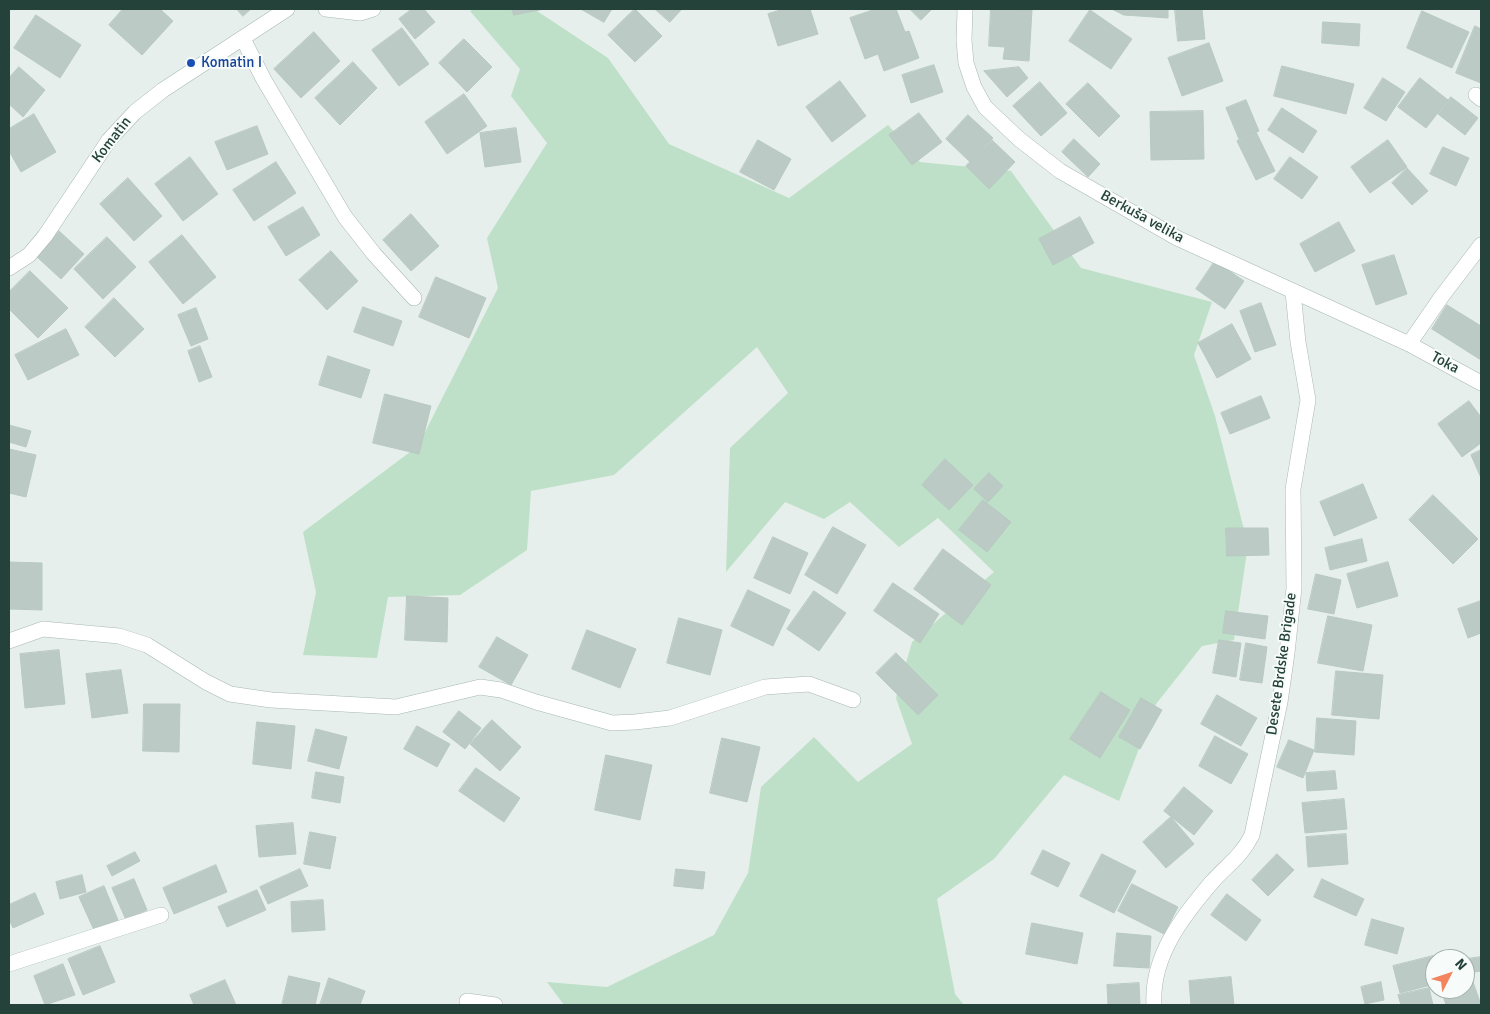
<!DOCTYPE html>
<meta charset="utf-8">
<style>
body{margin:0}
#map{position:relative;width:1490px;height:1014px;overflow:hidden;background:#e6efeb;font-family:Signika,sans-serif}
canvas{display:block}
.frame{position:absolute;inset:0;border:10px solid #24423a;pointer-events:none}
.north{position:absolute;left:1425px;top:949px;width:50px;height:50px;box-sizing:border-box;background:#f7fbf9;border:1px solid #a3b1ad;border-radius:50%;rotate:49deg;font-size:14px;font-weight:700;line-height:20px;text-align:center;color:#24423a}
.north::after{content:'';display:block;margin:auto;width:18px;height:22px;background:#f4845f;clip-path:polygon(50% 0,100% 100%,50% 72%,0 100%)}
</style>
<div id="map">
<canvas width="1490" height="1014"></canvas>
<div class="frame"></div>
<div class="north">N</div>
</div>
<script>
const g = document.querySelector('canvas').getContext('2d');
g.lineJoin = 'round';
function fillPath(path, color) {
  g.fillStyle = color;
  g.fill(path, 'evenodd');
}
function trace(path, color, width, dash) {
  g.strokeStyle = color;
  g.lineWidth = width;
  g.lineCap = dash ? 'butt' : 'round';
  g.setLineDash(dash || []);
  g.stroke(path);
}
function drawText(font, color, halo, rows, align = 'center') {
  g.font = font + ' Signika,sans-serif';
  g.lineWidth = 4;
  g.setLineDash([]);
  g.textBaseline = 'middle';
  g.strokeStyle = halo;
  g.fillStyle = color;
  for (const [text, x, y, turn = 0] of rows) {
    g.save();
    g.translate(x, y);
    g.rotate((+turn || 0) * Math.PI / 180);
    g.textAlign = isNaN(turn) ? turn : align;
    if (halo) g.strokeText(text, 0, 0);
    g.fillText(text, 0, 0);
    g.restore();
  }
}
fillPath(new Path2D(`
 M475 9H534L608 58 669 144 789 198 888 125 920 162 1011 171 1081 268 1212 302 1194 355 1215 416 1248 545 1234 640 1202 646 1156 704 1119 801 1064 775 994 859 937 899 955 994 964 1005H564L547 982 607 987 714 935 748 873 761 787 814 737 858 782 912 744 896 698 912 642 994 572 938 518 899 547 850 502 824 519 785 502 726 572 730 448 788 393 757 347 614 475 531 491 527 550 460 595 388 597 377 658 303 655 316 592 303 532 418 446 498 288 487 238 547 143 511 96 520 69 470 11Z`), '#bfe0c8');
const building = new Path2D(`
 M123 9H160L173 21 142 55 109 25Z
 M237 9H251L243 16Z
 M412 9H424L435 22 415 39 399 19Z
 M512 9H544L514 15Z
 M581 9H612L604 22Z
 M635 9 662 36 635 62 608 35Z
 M655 9H682L670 22Z
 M784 9H810L818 34 778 46 768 14Z
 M876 9H896L905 32 909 31 919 58 884 71 878 54 865 59 850 18Z
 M910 9H932L921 20Z
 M991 9 1032 10 1029 61 1003 59 1005 47 989 46Z
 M1112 9H1168V18L1124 15Z
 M1175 9H1202L1205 39 1178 41Z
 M1090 10 1132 39 1111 69 1069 41Z
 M1422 11 1469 32 1452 68 1407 48Z
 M36 15 81 45 60 78 14 48Z
 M1323 22 1360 24 1359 46 1322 43Z
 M1475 26 1481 29V83L1456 73Z
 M402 28 429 64 399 86 372 50Z
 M314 32 340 61 301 98 274 69Z
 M464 39 492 67 467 92 439 63Z
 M1209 43 1223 81 1182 96 1168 58Z
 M353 62 377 88 340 125 315 98Z
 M934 65 943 92 911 103 902 75Z
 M1282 66 1354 84 1346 114 1274 96Z
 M19 67 45 90 23 117 9 104V78Z
 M1019 67 1028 78 1007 97 984 71Z
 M1383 78 1405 92 1386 121 1364 108Z
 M1420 78 1448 100 1426 128 1398 107Z
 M840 81 866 116 832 142 806 107Z
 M1040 82 1067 113 1041 136 1013 106Z
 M1088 83 1120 116 1099 137 1066 104Z
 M464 94 487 126 447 154 425 122Z
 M1451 97 1478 118 1465 135 1438 114Z
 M1246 100 1259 131 1239 139 1226 108Z
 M1282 108 1317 131 1303 153 1268 130Z
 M1203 111 1204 159 1151 160 1150 112Z
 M919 113 942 142 912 165 889 135Z
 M34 114 56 152 21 172 9 151V129Z
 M968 115 993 138 970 162 946 139Z
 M257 126 268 154 227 170 215 142Z
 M516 128 521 162 485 167 480 133Z
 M1256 132 1275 171 1256 180 1237 141Z
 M1074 139 1100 164 1088 177 1062 152Z
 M758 140 791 159 774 190 740 172Z
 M992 140 1015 162 989 189 966 166Z
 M1388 140 1407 167 1370 193 1351 167Z
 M1443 147 1469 158 1456 186 1430 174Z
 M190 157 218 194 183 221 155 184Z
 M1290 157 1318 177 1302 199 1274 179Z
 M276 162 296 193 254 221 233 190Z
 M1407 168 1428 191 1412 205 1392 183Z
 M128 178 162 216 134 241 100 204Z
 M303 207 320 235 286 256 268 227Z
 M411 214 439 246 411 271 383 240Z
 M1080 217 1094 243 1053 265 1039 239Z
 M1339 222 1355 251 1315 272 1300 244Z
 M59 231 84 254 61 279 36 256Z
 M182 235 216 277 183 304 149 262Z
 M107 237 136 267 103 299 74 269Z
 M331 251 358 281 327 310 299 280Z
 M1394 255 1407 294 1376 305 1362 265Z
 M1215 261 1244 281 1225 309 1196 289Z
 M30 271 68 308 38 338 9 309V292Z
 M436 277 486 298 469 338 419 317Z
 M114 298 144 329 115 357 85 327Z
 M1261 303 1276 345 1255 352 1240 311Z
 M1447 305 1481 326V360L1432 329Z
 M363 307 402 321 393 346 354 332Z
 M196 308 208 339 191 346 178 315Z
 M1232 324 1251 359 1217 378 1198 343Z
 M66 329 79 355 28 380 15 355Z
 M200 346 212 377 199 382 188 351Z
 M328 356 370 370 361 398 319 385Z
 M385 394 431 406 419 454 373 443Z
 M1261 396 1270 418 1230 434 1221 413Z
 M1469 401 1481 417V443L1462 457 1438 424Z
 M9 425 31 431 26 447 9 442Z
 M9 449 36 455 26 497 9 493Z
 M1481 450V478L1471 455Z
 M945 459 973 485 949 510 922 485Z
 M989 473 1003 486 988 502 974 489Z
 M1363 484 1377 518 1334 536 1320 502Z
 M1433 495 1478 539 1453 564 1409 520Z
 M983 500 1011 522 987 552 959 530Z
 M833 527 866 545 837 594 805 575Z
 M1226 528H1268L1269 555 1227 556Z
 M773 537 808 553 790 594 754 578Z
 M1362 539 1367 561 1330 570 1325 548Z
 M943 549 991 585 962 625 914 589Z
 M9 562 42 563V610L9 609Z
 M1388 562 1398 596 1357 608 1347 574Z
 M1316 574 1341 580 1334 614 1308 609Z
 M893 583 939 614 920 643 874 611Z
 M748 590 790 610 773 646 731 626Z
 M814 591 846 613 819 651 787 629Z
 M407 596 448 598 447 642 405 640Z
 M1481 601V633L1468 638 1458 609Z
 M1226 611 1268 616 1265 639 1223 633Z
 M1328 616 1372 625 1363 671 1318 663Z
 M679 618 722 630 710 675 667 663Z
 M587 630 636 649 620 688 572 669Z
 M497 637 528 655 511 685 479 667Z
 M1219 640 1241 643 1236 677 1213 673Z
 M1246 643 1267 647 1262 683 1240 680Z
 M59 650 65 704 25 708 20 654Z
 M896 653 938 695 918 715 876 673Z
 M121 670 128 713 92 718 86 674Z
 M1336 671 1383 675 1379 719 1332 715Z
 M1101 692 1130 710 1100 758 1070 739Z
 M1217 695 1257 718 1241 746 1201 724Z
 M1141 698 1162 710 1140 749 1119 737Z
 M144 704H180L179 752 143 751Z
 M459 711 481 728 465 749 443 732Z
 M1317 718 1356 721 1354 755 1315 752Z
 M492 720 521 747 500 771 470 744Z
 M257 722 295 726 291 769 253 764Z
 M417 726 450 744 437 767 404 749Z
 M316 729 347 737 339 769 308 761Z
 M1215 736 1248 754 1231 784 1199 766Z
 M722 738 760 747 747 802 710 793Z
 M1289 740 1314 750 1303 778 1277 767Z
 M606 755 652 765 640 820 595 810Z
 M476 768 520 798 504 822 459 791Z
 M1335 771 1337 789 1307 791 1306 773Z
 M316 772 344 777 340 803 312 798Z
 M1184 787 1213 811 1194 835 1164 811Z
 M1344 799 1347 829 1305 833 1302 803Z
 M1171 817 1194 844 1166 868 1143 842Z
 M293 823 296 854 259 857 256 826Z
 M310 832 336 837 330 869 304 864Z
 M1346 834 1348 864 1308 867 1306 837Z
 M1043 850 1070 863 1058 887 1031 874Z
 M135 852 140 861 112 876 107 866Z
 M1102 854 1136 871 1114 913 1080 896Z
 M1277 854 1294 870 1268 896 1252 880Z
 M216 865 227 892 174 914 163 888Z
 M300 869 308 886 268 904 260 887Z
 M676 869 705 872 703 889 674 886Z
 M82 875 86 892 60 899 56 882Z
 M134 879 147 910 126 920 112 888Z
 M1322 879 1364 899 1356 916 1314 897Z
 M1132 884 1178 907 1164 934 1118 911Z
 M104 886 118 920 94 930 79 897Z
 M257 890 266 910 227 927 218 907Z
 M35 893 44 914 13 928 9 919V905Z
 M1227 894 1261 920 1246 941 1211 915Z
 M323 900 325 930 292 932 291 902Z
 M1372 919 1404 928 1397 954 1365 945Z
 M1032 923 1083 933 1077 964 1026 954Z
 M1117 933 1151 936 1149 968 1114 966Z
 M100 946 115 982 83 995 68 959Z
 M1433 956 1435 965V984L1400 993 1393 966Z
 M1481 957V971L1468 973 1467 959Z
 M63 964 75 995 45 1005 34 976Z
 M289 976 320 983 315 1005H282Z
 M1231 977 1234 1005H1191L1189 981Z
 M329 978 365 991 360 1005H320Z
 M1472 979 1481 1005H1446L1441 989H1465V981Z
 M225 980 236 1005H194L190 995Z
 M1381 982 1384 1000 1365 1004 1361 987Z
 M1139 983 1140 1005H1108L1107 985Z
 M1429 988 1433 1005H1401L1398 995Z`);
fillPath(building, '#bbcac4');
trace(building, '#b8c9c2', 1);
const minor = new Path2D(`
 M326 9 360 13 373 9
 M965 9 964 40 966 63 974 87 985 107 1019 139 1060 171 1177 238 1409 344 1481 383
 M243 39 264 80 345 217 374 254 414 298
 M1476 95 1481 99
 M9 268 29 255 45 236 109 140 135 112 163 90 287 9
 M1409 344 1442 296 1481 245
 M9 641 43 629 119 636 147 645 206 682 230 694 271 700 396 707 480 687 501 690 536 702 612 723 635 722 670 718 765 687 809 684 853 700
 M9 964 161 915
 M467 1001 495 1005
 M1154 1005C1151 957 1182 917 1212 882 1228 864 1241 857 1252 835L1280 702 1287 653 1294 588 1293 489 1308 400 1298 342 1293 292`);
trace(minor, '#a8b8b2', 16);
trace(minor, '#fff', 15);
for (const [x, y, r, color] of [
 [191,63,5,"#1a4fb4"]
]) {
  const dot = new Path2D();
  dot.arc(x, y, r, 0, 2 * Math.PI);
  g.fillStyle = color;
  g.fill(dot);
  trace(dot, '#f7fbf9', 2);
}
drawText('15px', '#164399', '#f7fbf9', [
 ["Komatin I",201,63]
], 'left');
drawText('15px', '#24423a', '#f7fbf9', [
 ["Komatin",112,140,-52],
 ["Berkuša velika",1142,217,29],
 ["Toka",1445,363,28],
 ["Desete Brdske Brigade",1282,664,-82]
]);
</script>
